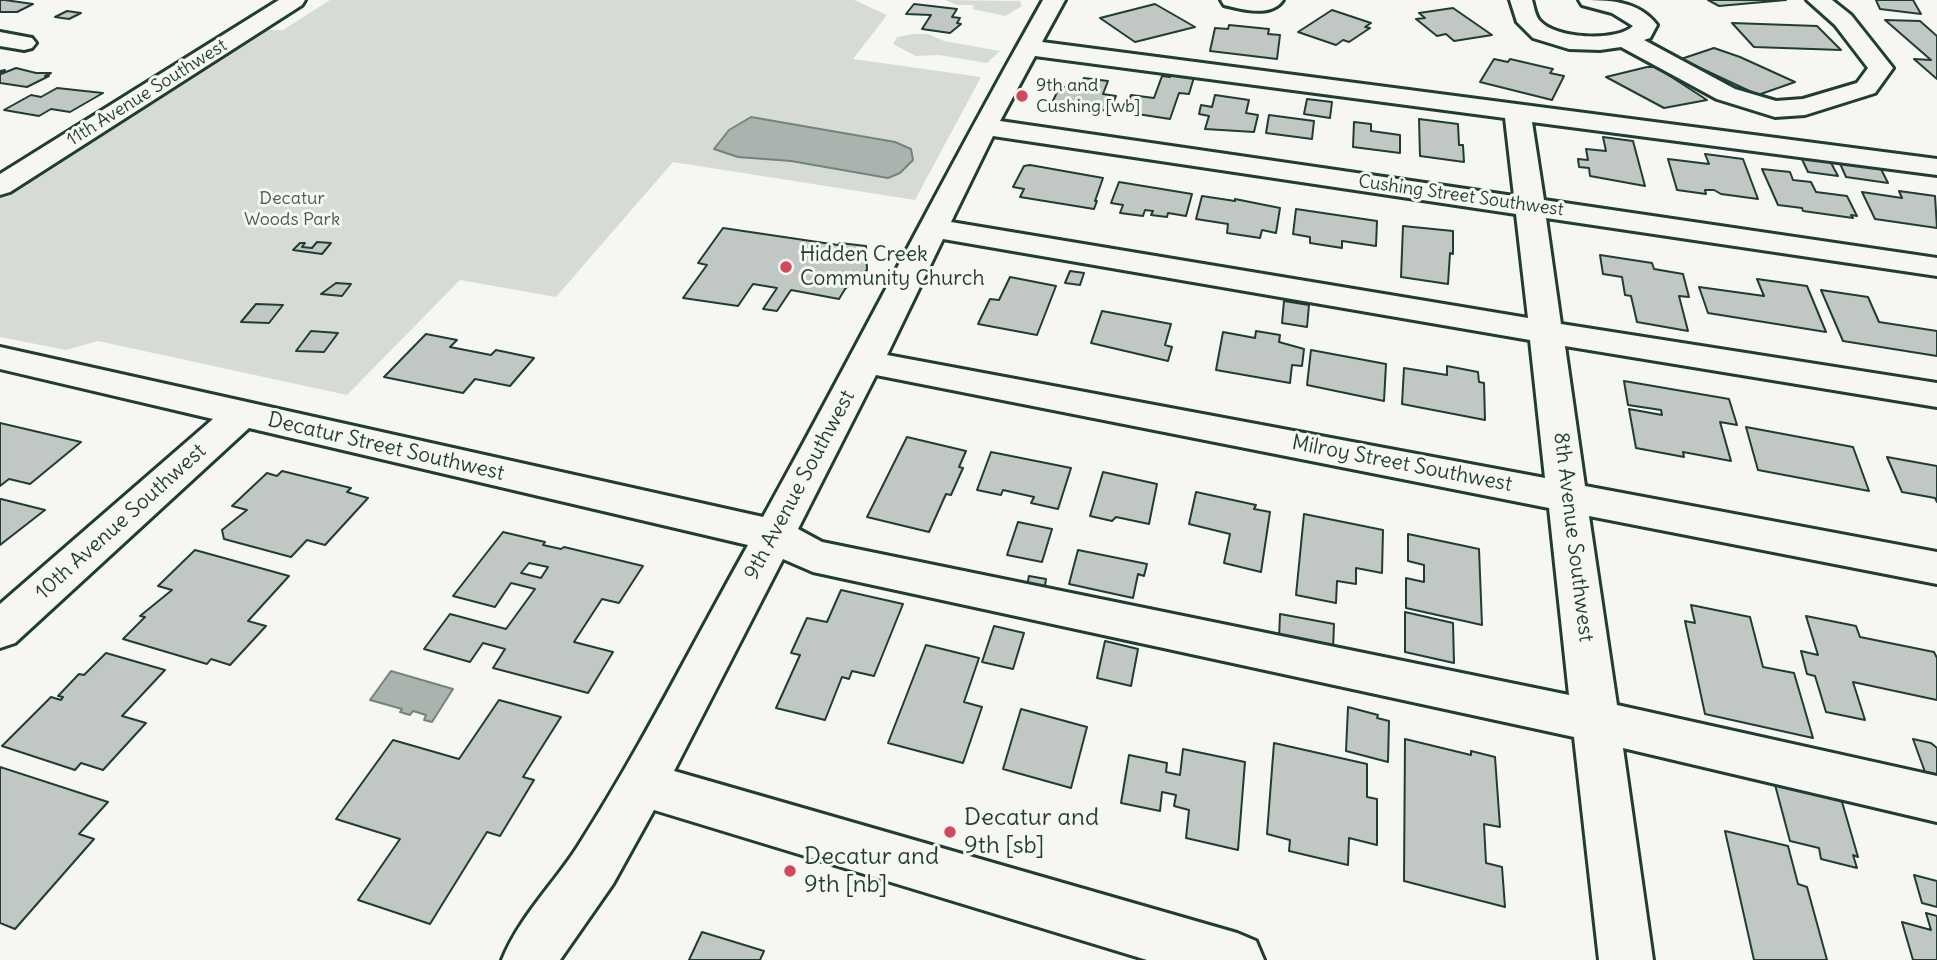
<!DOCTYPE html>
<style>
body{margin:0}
canvas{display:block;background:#f6f6f2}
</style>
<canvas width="1937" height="960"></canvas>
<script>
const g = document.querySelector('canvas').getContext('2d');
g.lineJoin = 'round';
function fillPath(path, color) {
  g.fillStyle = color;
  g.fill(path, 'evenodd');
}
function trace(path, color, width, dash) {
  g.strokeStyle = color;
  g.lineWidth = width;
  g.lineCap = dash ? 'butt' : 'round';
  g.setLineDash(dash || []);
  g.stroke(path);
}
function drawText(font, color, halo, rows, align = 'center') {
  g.font = font + ' Delius,sans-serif';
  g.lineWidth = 6;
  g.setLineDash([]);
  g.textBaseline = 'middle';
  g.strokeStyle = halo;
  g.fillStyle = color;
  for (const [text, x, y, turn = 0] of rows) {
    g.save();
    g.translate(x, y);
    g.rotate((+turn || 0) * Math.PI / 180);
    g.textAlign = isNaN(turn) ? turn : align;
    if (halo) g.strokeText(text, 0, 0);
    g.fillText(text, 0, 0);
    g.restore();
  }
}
fillPath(new Path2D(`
 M330 0H854L887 15 853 59 981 77 915 200 673 162 556 297 460 280 347 395 98 341 66 350 0 337V195L259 30H283Z
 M945 0 1020 1 1022 6 1005 16 973 9V5H957Z
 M913 34H928L944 41 1000 51 987 63 939 55 916 56 893 44 897 37Z`), '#d6dbd6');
const water = new Path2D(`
 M751 117 895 142 911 149 913 160 900 173 888 178 791 161 738 157 714 149 729 130Z
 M391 671 453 689 432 722 424 720 426 715 413 711 410 715 400 712 402 709 370 700Z`);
fillPath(water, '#aab3ae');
trace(water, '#72847d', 2);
const building = new Path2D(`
 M0 0H5L33 4 17 12H0Z
 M1708 0H1786L1719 6Z
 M1876 0H1913L1921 14 1880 9Z
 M914 4 957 9 952 17 960 18 957 23 961 24 950 33 922 29 931 15 906 14Z
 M1155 4 1195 27 1135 42 1100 18Z
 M1453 8 1492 35 1454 41 1446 34 1437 36 1416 19 1425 18 1419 13Z
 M1332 10 1371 23 1365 27 1370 28 1349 42 1343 40 1336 45 1298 32Z
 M67 11 81 13 69 19 55 17Z
 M1885 20 1920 21 1937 36V79L1914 59 1931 60Z
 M1732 23 1817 26 1841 50 1754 47Z
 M1229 25 1269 29 1268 34 1280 35 1277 59 1210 51 1215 28 1228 29Z
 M1714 48 1740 57 1795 82 1758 95 1681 59Z
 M1494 59 1508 62 1510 59 1553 69 1550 73 1564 76 1552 100 1480 82Z
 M1647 67H1656L1707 100 1664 108 1606 77Z
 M16 68 36 73H51L45 76H49L27 87 0 83V71L5 70 1 74Z
 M1173 71 1195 74 1189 94 1179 93 1170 119 1124 112 1131 95 1154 98 1162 76 1170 77Z
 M1084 78 1108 81 1103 94 1116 96 1110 111 1051 105 1060 86 1079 89Z
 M57 88 103 93 70 112 51 109 39 116 4 110 31 95 41 97Z
 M1215 95 1249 100 1246 113 1258 115 1254 132 1205 129 1209 116 1199 114 1201 105 1212 107Z
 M1307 99 1332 102 1330 118 1304 114Z
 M1269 115 1314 121 1312 139 1266 133Z
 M1419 119 1458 124 1459 145H1463L1464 162 1420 156Z
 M1354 122 1371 124V131L1400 135V153L1353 147Z
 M1603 137 1633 141 1645 186 1590 176 1589 168 1579 167 1578 159 1588 160 1586 149 1606 151Z
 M1705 154 1743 159 1758 199 1721 194 1714 190H1705L1706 194 1677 190 1668 159 1709 164Z
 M1800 155 1829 159 1838 176 1808 172Z
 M1838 159 1879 165 1888 183 1846 177Z
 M1030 165 1103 178 1095 201H1097L1094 209 1020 197 1024 189 1013 187 1024 166Z
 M1762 169 1790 172 1793 180 1811 182 1816 192 1847 196 1857 216 1851 215 1853 218 1803 211 1802 208 1778 205Z
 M1119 182 1192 194 1186 216 1168 213 1167 217 1151 215 1153 211 1145 210 1143 216 1120 213 1123 205 1111 203Z
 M1899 191 1935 196 1937 228 1875 219 1862 192 1902 198Z
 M1202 196 1235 201V199L1280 208 1276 233 1262 230 1260 238 1227 233 1228 224 1196 219Z
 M1296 209 1377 221 1376 246 1342 241V248L1310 243V237L1293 234Z
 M1403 226 1453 231V254L1450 253 1448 284 1401 277Z
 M723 228 838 245 840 243 866 246 867 270 845 289 839 299 791 290 777 311 763 309 777 288 753 284 738 306 683 298 707 265 698 263Z
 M317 242 331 243 322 254 293 250 300 243H305L302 247 312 248Z
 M1600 255 1652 263 1654 269 1683 274 1689 297 1679 296 1688 331 1637 322 1631 296 1625 295 1622 277 1603 274Z
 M1070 271 1084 273 1080 285 1065 283Z
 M1010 277 1056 286 1037 335 978 324 990 299 999 300Z
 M1757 279 1807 286 1826 332 1708 313 1699 287 1764 296Z
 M336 283 351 284 342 296 321 294Z
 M1821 290 1868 297 1879 322 1937 331V356L1843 341Z
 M1284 301 1309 305 1307 327 1282 323Z
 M256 304 283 305 269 323 241 322Z
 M1102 311 1171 324 1165 345 1172 347 1168 361 1091 343Z
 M311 331 338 333 324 352 296 351Z
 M1256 331 1280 335 1279 342 1304 349 1302 366 1292 365 1290 383 1216 370 1223 332 1255 338Z
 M426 334 457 340 450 347 491 355 496 350 534 358 510 386 475 379 463 393 384 377Z
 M1311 350 1386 364 1384 401 1307 385Z
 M1447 366 1478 372 1479 382 1484 383 1485 420 1402 404 1404 368 1447 375Z
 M1624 381 1729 399 1737 425 1720 422 1731 461 1683 452 1684 457 1636 448 1629 409 1662 415 1661 410 1628 405Z
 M0 423 81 442 30 484 9 479 0 486Z
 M1746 427 1853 447 1869 491 1758 470Z
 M907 437 966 451 959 467 963 468 951 495 946 494 929 532 867 517Z
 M991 452 1071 468 1058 509 1031 503 1034 497 1003 490 1001 495 977 490Z
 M1887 457 1937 466V502L1935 498 1902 492Z
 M282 471 351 488 347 492 368 498 325 545 307 540 291 557 224 539 222 530 247 510 232 506 267 473 277 476Z
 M1103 472 1157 484 1149 524 1116 517 1112 521 1090 516Z
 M1196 492 1256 505 1254 509 1270 512 1261 572 1224 563 1230 534 1189 524Z
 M1 499 45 510 0 545V499Z
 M1304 514 1383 530 1382 573 1356 568V584L1337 581 1336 603 1296 595Z
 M1018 522 1052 529 1042 562 1007 555Z
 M503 532 545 542 543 545 561 549 564 547 643 566 619 603 602 599 574 642 613 652 588 693 493 668 505 649 483 643 470 662 424 649 450 614 506 629 535 589 511 583 495 607 453 596ZM529 563 548 567 541 578 521 573Z
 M1408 534 1479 549 1482 625 1406 608V578L1424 582V565L1408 561Z
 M195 550 289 576 248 621 266 626 230 665 211 659 207 664 123 639 145 617 140 616 172 590 158 586Z
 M1078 550 1147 564 1144 576 1138 574 1133 598 1069 584Z
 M1029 576 1046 579 1044 592 1026 590Z
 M841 590 903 604 874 676 852 671 849 679 842 677 825 720 776 708 800 655 791 653 807 618 827 622Z
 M1691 605 1750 617 1763 667 1794 673 1813 738 1705 714 1685 621 1695 623Z
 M1405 612 1453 623 1454 663 1405 652Z
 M1280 614 1334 624 1333 650 1279 639Z
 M1806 616 1856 626 1860 637 1934 652 1937 658V700L1853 682 1865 720 1826 712 1815 676 1807 674 1801 651 1818 655Z
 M994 626 1024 633 1013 669 982 662Z
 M1105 641 1138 649 1131 686 1097 678Z
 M926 645 979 658 964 702 982 707 963 763 888 743Z
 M106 653 165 670 122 716 146 723 103 770 81 763 75 770 2 746 51 697 61 700 63 697 58 696 79 674 84 675Z
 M499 700 561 717 523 777 534 780 500 836 487 832 430 924 358 900 400 839 336 819 393 740 459 759Z
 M1348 707 1378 715 1377 718 1389 721 1388 762 1346 751Z
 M1021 709 1087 727 1071 788 1003 769Z
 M1405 739 1471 755V751L1495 757 1500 827 1484 824 1486 863 1502 867 1505 907 1404 881Z
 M1913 739 1931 743 1937 748V785L1929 783Z
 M1274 743 1367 764V797L1377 799V845L1349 838 1348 865 1289 851 1290 840 1267 834Z
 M1183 749 1245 762 1238 850 1186 838 1189 810 1174 806 1176 795 1162 792 1160 811 1121 803 1129 755 1167 763 1166 772 1180 775Z
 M0 767 108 802 79 834 94 839 15 929 0 923Z
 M1774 781 1840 795 1858 857 1853 855 1857 868 1821 859 1819 848 1790 841Z
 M1725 831 1788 846 1798 884 1807 887 1827 960H1754Z
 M1914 875 1937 881V907L1922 903Z
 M1926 913 1937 916V960H1913L1902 922 1931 930Z
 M702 932 764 951 760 960H689Z`);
fillPath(building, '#c1c8c3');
trace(building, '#1f3d34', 2);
const minor = new Path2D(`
 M279 0H305L302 5 10 192 0 195V174Z
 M1043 0H1065L1042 42 1937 159V175L1532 122 1544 200 1937 258V276L1546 218 1561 324 1937 383V407L1565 346 1585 486 1937 552V584L1589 516 1617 705 1937 776V822L1623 748 1653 960H1599L1574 737 813 572 783 559 674 771 1237 933 1256 941 1264 960H1147L654 810 613 884 560 960H502C520 916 553 885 578 846 640 749 692 645 748 545L249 428 15 643 0 648V604L213 419 0 369V347L763 517C858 345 946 171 1043 0ZM1035 56 1505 118 1514 196 1000 121ZM993 136 1516 214 1528 318 951 222ZM943 239 1530 340 1545 478 887 355ZM876 375 1549 508 1569 695 822 542 798 529Z
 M1221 0H1283C1271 18 1241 9 1224 5Z
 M1510 0H1532C1534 6 1535 16 1540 21 1556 39 1617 42 1633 26L1612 13 1582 5 1579 0C1608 0 1638 0 1657 25L1650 38 1644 40 1735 89 1776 101 1803 99 1857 83 1868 68 1835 25 1807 0H1832L1851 15 1893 68 1875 93 1805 115 1775 117 1717 99 1621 47 1600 50 1569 49 1533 38 1517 22Z
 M0 32 32 38 36 43 32 48 24 50 0 46Z`);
trace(minor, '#1f3d34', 6);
fillPath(minor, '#f6f6f2');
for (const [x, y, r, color] of [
 [1022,96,7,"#d1495b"],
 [786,267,7,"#d1495b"],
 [950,832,7,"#d1495b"],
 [790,871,7,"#d1495b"]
]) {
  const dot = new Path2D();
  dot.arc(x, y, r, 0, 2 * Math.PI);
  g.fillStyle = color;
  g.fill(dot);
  trace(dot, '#f6f6f2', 2.5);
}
drawText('18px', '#1f3d34', '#f6f6f2', [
 ["9th and",1036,86],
 ["Cushing [wb]",1036,107]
], 'left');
drawText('18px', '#1f3d34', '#f6f6f2', [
 ["11th Avenue Southwest",147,93,-32],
 ["Cushing Street Southwest",1461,196,8]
]);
drawText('18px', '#445d54', '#f6f6f2', [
 ["Decatur",292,199],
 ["Woods Park",292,220]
]);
drawText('21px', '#1f3d34', '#f6f6f2', [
 ["Hidden Creek",800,255],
 ["Community Church",800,279]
], 'left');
drawText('21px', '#1f3d34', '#f6f6f2', [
 ["Decatur Street Southwest",386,447,13],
 ["Milroy Street Southwest",1402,464,11],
 ["9th Avenue Southwest",800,485,-62],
 ["10th Avenue Southwest",121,522,-42],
 ["8th Avenue Southwest",1573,537,83]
]);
drawText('24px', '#1f3d34', '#f6f6f2', [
 ["Decatur and",964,818],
 ["9th [sb]",964,846],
 ["Decatur and",804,857],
 ["9th [nb]",804,885]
], 'left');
</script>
